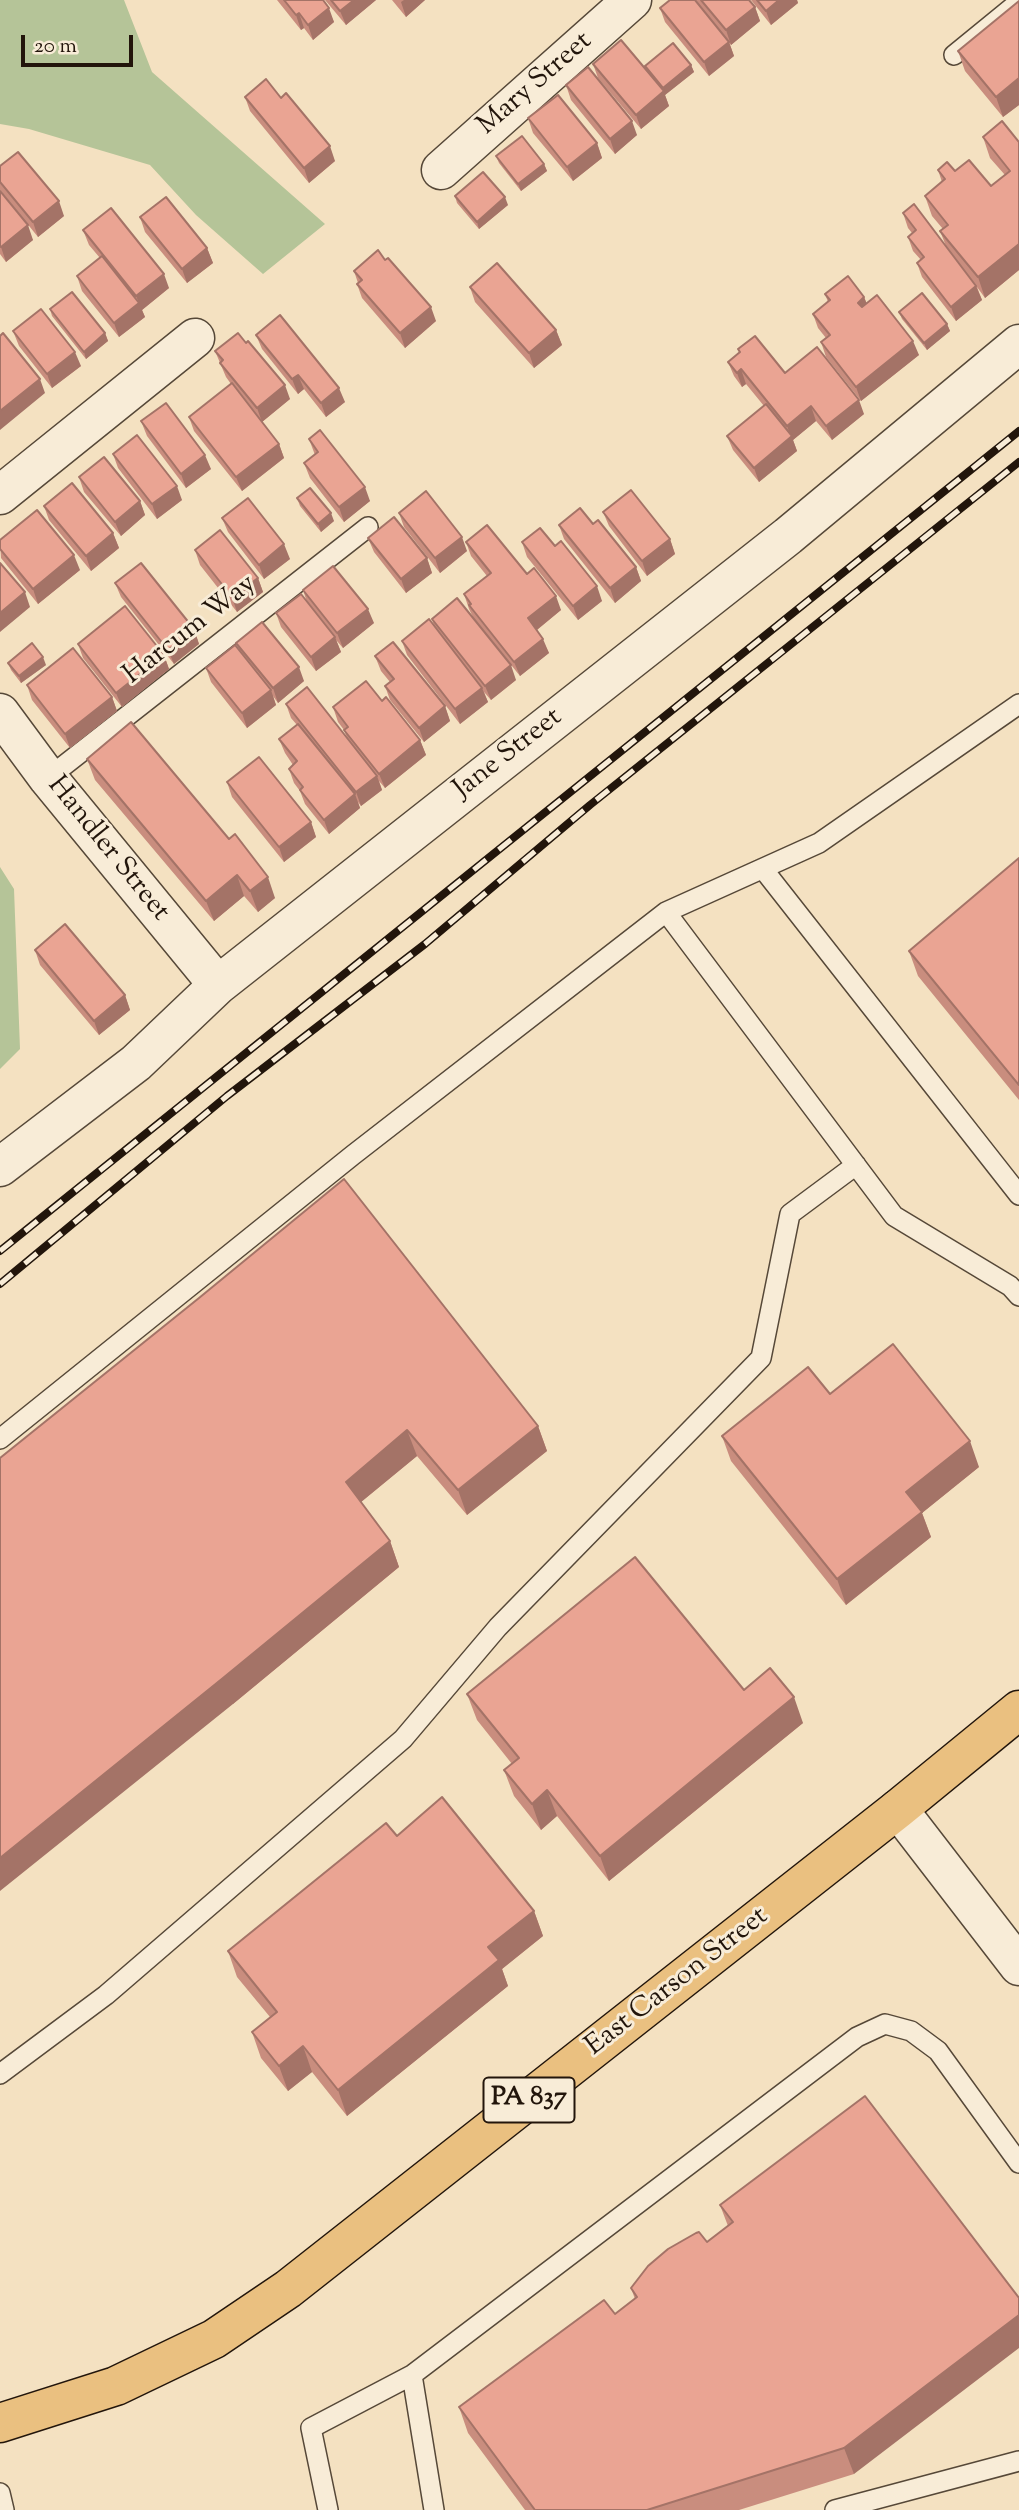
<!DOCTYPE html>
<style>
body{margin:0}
#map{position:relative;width:1019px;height:2510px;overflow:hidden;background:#f4e1c1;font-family:"Sorts Mill Goudy",serif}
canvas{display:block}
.scale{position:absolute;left:21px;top:35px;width:112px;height:32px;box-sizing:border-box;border:4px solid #22150b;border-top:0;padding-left:9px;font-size:21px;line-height:24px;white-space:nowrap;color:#22150b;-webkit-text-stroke:5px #f8ecd7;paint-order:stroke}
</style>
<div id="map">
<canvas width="1019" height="2510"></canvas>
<div class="scale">20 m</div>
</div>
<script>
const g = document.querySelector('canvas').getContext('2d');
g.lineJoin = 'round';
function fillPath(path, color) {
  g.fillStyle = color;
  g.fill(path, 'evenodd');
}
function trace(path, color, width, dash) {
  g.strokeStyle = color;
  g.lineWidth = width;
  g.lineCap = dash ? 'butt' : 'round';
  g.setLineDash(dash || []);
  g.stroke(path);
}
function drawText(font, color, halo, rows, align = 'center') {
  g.font = font + ' "Sorts Mill Goudy",serif';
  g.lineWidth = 6;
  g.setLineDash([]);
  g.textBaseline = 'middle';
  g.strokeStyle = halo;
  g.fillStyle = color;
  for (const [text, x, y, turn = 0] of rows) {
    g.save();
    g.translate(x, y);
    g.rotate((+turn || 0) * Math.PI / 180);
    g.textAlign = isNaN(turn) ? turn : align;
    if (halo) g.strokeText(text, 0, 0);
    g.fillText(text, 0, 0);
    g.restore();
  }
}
fillPath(new Path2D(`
 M0 0H124L152 72 325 224 263 274 196 215 150 165 29 129 0 124Z
 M0 867 14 889 20 1049 0 1069Z`), '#b5c498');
const lane = new Path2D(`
 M954 55 1019 2
 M48 778 368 527
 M763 869 1019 1195
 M666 912 894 1216 1010 1286 1019 1296
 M0 1439 353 1155 666 912 819 843 1019 704
 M0 2074 106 1995 403 1739 498 1627 761 1358 790 1214 856 1165
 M412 2375 434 2510
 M0 2493 4 2510
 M328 2510 311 2428 412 2375 857 2037 885 2024 911 2031 938 2051 1019 2163
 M835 2510 1019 2461`);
const street = new Path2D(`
 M441 170 632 0
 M0 495 195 338
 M0 713 48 778 218 985
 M0 1167 136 1063 218 985 788 536 1019 344
 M898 1809 1019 1966`);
const primary = new Path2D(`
 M0 2423 116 2386 214 2339 288 2289 898 1809 1019 1710`);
trace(lane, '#564838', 22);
trace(street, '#564838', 41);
trace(primary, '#22150b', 41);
trace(lane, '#f8ecd7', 19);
trace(street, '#f8ecd7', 38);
trace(primary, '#eac080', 38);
const rail = new Path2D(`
 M0 1251 1019 431
 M0 1284 227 1096 425 944 590 805 1019 462`);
trace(rail, '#22150b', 8);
trace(rail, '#f8ecd7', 5, [16]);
fillPath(new Path2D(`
 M277 0H323L334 22 313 40 304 28 301 30Z
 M325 0H376L346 25Z
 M392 0H425L406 17Z
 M695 0H749L755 7 760 21 731 45Z
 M751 0H797L798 3 771 25Z
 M1019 1V105L1003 117 965 71 958 51Z
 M660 8 729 42 734 56 709 76 665 22Z
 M593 64 647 70 645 66 691 65 694 72 665 95 669 106 641 129 598 78Z
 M566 85 637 135 615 154 571 100Z
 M245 97 335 161 309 183 250 111Z
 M528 118 597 143 602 158 573 181 533 133Z
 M983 137 1019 142V270L985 298 977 287 982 300 956 321 922 277 917 263 921 260 913 251 908 237 912 233 908 228 903 213 946 246 940 231 943 229 932 216 925 196 942 182 938 170 955 171 991 186 1005 175 990 158Z
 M496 156 544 164 547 171 521 191 499 163Z
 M0 166 64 216 38 237 0 190Z
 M0 191 33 240 6 262 0 254Z
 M455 196 508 205 479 229 457 203Z
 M140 217 207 248 213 263 187 283 145 232Z
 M83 230 169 288 142 310 145 317 119 337 82 291 77 276 100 258 89 245Z
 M354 271 436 321 405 348 362 298 357 284 358 283Z
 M470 287 556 330 562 345 534 368 475 302Z
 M825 294 864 297 867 304 919 355 861 401 826 357 821 342 826 338 818 328 813 314 828 302Z
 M50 309 105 333 108 341 86 359 52 316Z
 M899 312 947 324 950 331 927 350 902 319Z
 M13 331 81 366 52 388 19 346Z
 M256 335 345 402 326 417 304 389 298 394 262 349Z
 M738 349 785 373 864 414 832 440 816 421 793 440 797 451 759 482 733 450 727 436 764 406 746 384 742 387 734 376 728 362 739 353Z
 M215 351 290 399 262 422 279 444 284 458 242 491 194 431 189 417 231 384 226 377Z
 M141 421 211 469 186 488 147 436Z
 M309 439 370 501 344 522 310 478 304 463 315 455Z
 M113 454 182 500 157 519 118 468Z
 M79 477 140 501 145 515 121 536 84 492Z
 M297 498 334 521 321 532 300 506Z
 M44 506 113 533 119 548 91 571 49 520Z
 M603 512 670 539 675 554 647 576 609 526Z
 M399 513 467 551 440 573 404 527Z
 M222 518 290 559 264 579 228 532Z
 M593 524 636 567 641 581 615 603 564 539 559 525Z
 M368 538 427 558 432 573 406 593 374 552Z
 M0 540 80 570 38 604 1 558Z
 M466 542 527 574 561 610 537 630 549 653 520 676 474 619 469 609 464 594 487 576 471 556Z
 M522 542 555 546 602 601 578 620 527 557Z
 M195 550 258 578 263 592 237 612 200 565Z
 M115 583 194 629 199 644 174 664 121 597Z
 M303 590 374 623 343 648 336 640 341 652 316 671 281 627 276 613 307 602Z
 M432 619 516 680 491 700 484 692 488 702 460 724 407 655 402 641 434 626Z
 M236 643 304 681 278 703 273 696 276 705 247 728 211 682 206 668 239 649Z
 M78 644 164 655 169 669 122 707 83 658Z
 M375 656 445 706 450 721 424 742 390 700 385 686 390 682 381 671Z
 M8 663 46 665 21 683 11 670Z
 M27 685 112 697 117 711 70 748 32 700Z
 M382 701 420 740 426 755 385 788 379 781 382 790 361 806 358 802 360 808 329 834 305 804 300 791 294 783 289 769 293 765 285 753 279 739 297 725 291 718 286 704 347 738 344 730 338 722 333 707Z
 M87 759 275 898 258 912 244 896 214 921 95 780Z
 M227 782 311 822 316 837 284 862 232 797Z
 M1019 858V1100L918 976 909 951Z
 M35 950 125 995 130 1010 99 1035 40 965Z
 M199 1298 538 1426 547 1451 467 1515 417 1456 361 1502 390 1541 399 1567 233 1704Z
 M830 1394 979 1467 922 1513 931 1537 846 1605 731 1461 722 1436Z
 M744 1690 803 1723 609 1881 557 1816 541 1830 514 1796 504 1770 512 1764 477 1720 467 1694Z
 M397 1836 534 1911 543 1936 502 1969 508 1986 347 2116 312 2072 288 2091 261 2058 252 2032 270 2017 237 1977 228 1951Z
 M865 2096 854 2474 739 2510H525L468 2433 459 2407 615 2314 635 2299 631 2288 707 2242 728 2226 720 2205Z`), '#c98d7e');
fillPath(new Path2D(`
 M354 0H376L346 25 340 11Z
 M404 0H425L406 17 401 2Z
 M779 0H797L798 3 771 25 766 11Z
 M755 7 760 21 731 45 726 30Z
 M329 8 334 22 313 40 308 25Z
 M299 13 304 28 301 30 296 15Z
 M729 42 734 56 709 76 704 62Z
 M691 65 694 72 665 95 669 106 641 129 636 115 664 91 663 88Z
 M1019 78V105L1003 117 996 97Z
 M632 121 637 135 615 154 610 139Z
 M597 143 602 158 573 181 567 167Z
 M330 146 335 161 309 183 304 168Z
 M544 164 547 171 521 191 518 184Z
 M505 197 508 205 479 229 477 222Z
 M59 201 64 216 38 237 33 222Z
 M28 225 33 240 6 262 1 247Z
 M1019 244V270L985 298 978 277Z
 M207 248 213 263 187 283 182 269Z
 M164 274 169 288 142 310 145 317 119 337 114 323 139 303 136 296Z
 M976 286 982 300 956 321 951 307Z
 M864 297 870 312 863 317 858 303Z
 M431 307 436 321 405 348 400 333Z
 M947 324 950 331 927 350 924 343Z
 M556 330 562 345 534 368 529 353Z
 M105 333 108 341 86 359 84 352Z
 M913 341 919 355 861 401 856 387Z
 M75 352 81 366 52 388 47 374Z
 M741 369 746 384 742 387 737 373Z
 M298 375 304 389 298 394 292 379Z
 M40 379 45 393 0 430V411Z
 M285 385 290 399 262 422 257 408Z
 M339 388 345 402 326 417 321 403Z
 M859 400 864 414 832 440 826 426Z
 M811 406 816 421 793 440 797 451 759 482 754 468 791 437 787 426Z
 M279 444 284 458 242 491 236 477Z
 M205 455 211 469 186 488 181 474Z
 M177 486 182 500 157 519 152 504Z
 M365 487 370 501 344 522 339 507Z
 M140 501 145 515 121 536 115 522Z
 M331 513 334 521 321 532 318 524Z
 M113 533 119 548 91 571 86 556Z
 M462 537 467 551 440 573 435 558Z
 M670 539 675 554 647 576 642 561Z
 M284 544 290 559 264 579 259 565Z
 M74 555 80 570 38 604 33 589Z
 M427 558 432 573 406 593 401 579Z
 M636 567 641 581 615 603 610 588Z
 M258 578 263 592 237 612 232 597Z
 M597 586 602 601 578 620 573 606Z
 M25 592 30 607 0 632V613Z
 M556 596 561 610 533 633 528 618Z
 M368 609 374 623 343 648 337 633Z
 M194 629 199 644 174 664 168 650Z
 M335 637 341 652 316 671 311 657Z
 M543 639 549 653 520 676 514 662Z
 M164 655 169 669 122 707 116 693Z
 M43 657 46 665 21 683 19 676Z
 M511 665 516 680 491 700 485 686Z
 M299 667 304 681 278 703 273 688Z
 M482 688 488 702 460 724 455 709Z
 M271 690 276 705 247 728 242 713Z
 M112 697 117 711 70 748 65 734Z
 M445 706 450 721 424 742 419 728Z
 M420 740 426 755 385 788 379 774Z
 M377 776 382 790 361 806 356 792Z
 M355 794 360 808 329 834 324 820Z
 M311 822 316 837 284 862 279 847Z
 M237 875 244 896 214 921 206 901Z
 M268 877 275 898 258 912 250 891Z
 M125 995 130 1010 99 1035 94 1021Z
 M538 1426 547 1451 467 1515 458 1490Z
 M407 1430 417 1456 355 1507 346 1482Z
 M970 1441 979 1467 922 1513 931 1537 846 1605 837 1579 906 1492Z
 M390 1541 399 1567 233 1704 0 1891V1858Z
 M794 1697 803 1723 609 1881 600 1856Z
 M547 1790 557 1816 541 1830 532 1804Z
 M534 1911 543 1936 502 1969 508 1986 347 2116 338 2090 488 1947Z
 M303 2046 312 2072 288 2091 279 2066Z
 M1019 2315V2348L854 2474 844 2448Z`), '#a47367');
const building = new Path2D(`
 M284 0H323L329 8 308 25 299 13 296 15Z
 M331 0H354L340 11Z
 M670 0H695L729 42 704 62 660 8Z
 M701 0H749L755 7 726 30Z
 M757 0H779L766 11Z
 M1019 1V78L996 97 958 51Z
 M621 40 664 91 636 115 593 64Z
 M673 43 691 65 663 88 645 66Z
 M588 67 632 121 610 139 566 85Z
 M266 79 281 98 286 93 330 146 304 168 245 97Z
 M558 95 597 143 567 167 528 118Z
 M1002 121 1019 142V244L978 277 940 231 948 225 925 196 945 179 938 170 947 162 955 171 969 160 991 186 1010 171 983 137Z
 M522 136 544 164 518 184 496 156Z
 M18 152 59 201 33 222 0 182V166Z
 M483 172 505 197 477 222 455 196Z
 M0 191 28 225 1 247 0 246Z
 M166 197 207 248 182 269 140 217Z
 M914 204 976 286 951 307 917 263 924 257 908 237 916 230 903 213Z
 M111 208 164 274 136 296 83 230Z
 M378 250 385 260 388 258 431 307 400 333 357 284 362 280 354 271Z
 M102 256 139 303 114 323 77 276Z
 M497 263 556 330 529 353 470 287Z
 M848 276 864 297 858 303 862 307 877 295 913 341 856 387 821 342 830 335 813 314 830 300 825 294Z
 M72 292 105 333 84 352 50 309Z
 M922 293 947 324 924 343 899 312Z
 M41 309 75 352 47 374 13 331Z
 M280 315 339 388 321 403 298 375 292 379 256 335Z
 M3 333 40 379 0 411V336Z
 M238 333 246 343 248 341 285 385 257 408 220 363 223 360 215 351Z
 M755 336 785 373 817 347 859 400 826 426 811 406 787 426 741 369 737 373 728 362 740 352 738 349Z
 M232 383 279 444 236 477 189 417Z
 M166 403 205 455 181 474 141 421Z
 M766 404 792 436 754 468 727 436Z
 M320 430 365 487 339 507 304 463 318 452 309 439Z
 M137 435 177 486 152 504 113 454Z
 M104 457 140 501 115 522 79 477Z
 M72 483 113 533 86 556 44 506Z
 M310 488 331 513 318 524 297 498Z
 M631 490 670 539 642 561 603 512Z
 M426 491 462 537 435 558 399 513Z
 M248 498 284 544 259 565 222 518Z
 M580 508 593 524 598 520 636 567 610 588 559 525Z
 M37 510 74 555 33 589 0 549V540Z
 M394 517 427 558 401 579 368 538Z
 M487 525 527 574 534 568 556 596 528 618 543 639 514 662 469 605 471 604 464 594 491 573 466 542Z
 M540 528 555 546 561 541 597 586 573 606 522 542Z
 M220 530 258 578 232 597 195 550Z
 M0 563 25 592 0 613Z
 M141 563 194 629 168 650 115 583Z
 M333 566 368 609 337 633 303 590Z
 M301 594 335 637 311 657 276 613Z
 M457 598 511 665 485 686 432 619Z
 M125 606 164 655 116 693 78 644Z
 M429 619 482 688 455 709 402 641Z
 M262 622 299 667 273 688 236 643Z
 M393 642 445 706 419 728 385 686 394 679 375 656Z
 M32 643 43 657 19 676 8 663Z
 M235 645 271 690 242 713 206 668Z
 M73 648 112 697 65 734 27 685Z
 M366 681 382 701 386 697 420 740 379 774 344 730 348 727 333 707Z
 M307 687 377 776 356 792 286 704Z
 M131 722 229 839 235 834 268 877 250 891 237 875 206 901 87 759Z
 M298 724 355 794 324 820 300 790 303 787 289 769 297 761 279 739Z
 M259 757 311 822 279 847 227 782Z
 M1019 858V1085L909 951Z
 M65 924 125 995 94 1021 35 950Z
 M344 1179 538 1426 458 1490 407 1430 346 1482 390 1541 223 1678 0 1858V1458L199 1298Z
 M893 1344 970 1441 906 1492 922 1512 837 1579 722 1436 808 1367 830 1394Z
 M635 1557 744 1690 770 1668 794 1697 600 1856 547 1790 532 1804 504 1770 519 1758 467 1694Z
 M442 1797 534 1911 488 1947 499 1960 338 2090 303 2046 279 2066 252 2032 277 2012 228 1951 386 1823 397 1836Z
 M865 2096 1019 2298V2315L844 2448 647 2510H535L459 2407 604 2300 615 2314 637 2297 631 2288 648 2266 668 2249 696 2233 699 2232 707 2242 733 2222 720 2205Z`);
fillPath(building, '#eaa493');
trace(building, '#a47367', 2);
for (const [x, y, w] of [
 [529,2100,91]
]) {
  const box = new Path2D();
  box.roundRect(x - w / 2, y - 22.5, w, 45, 5);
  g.fillStyle = '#f8ecd7';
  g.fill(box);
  trace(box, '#22150b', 2);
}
drawText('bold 26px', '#22150b', null, [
 ["PA 837",529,2100]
]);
drawText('28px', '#22150b', '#f8ecd7', [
 ["Mary Street",536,85,-41],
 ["Harcum Way",191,631,-38],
 ["Jane Street",509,755,-38],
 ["Handler Street",107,850,51],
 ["East Carson Street",678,1983,-38]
]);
</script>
